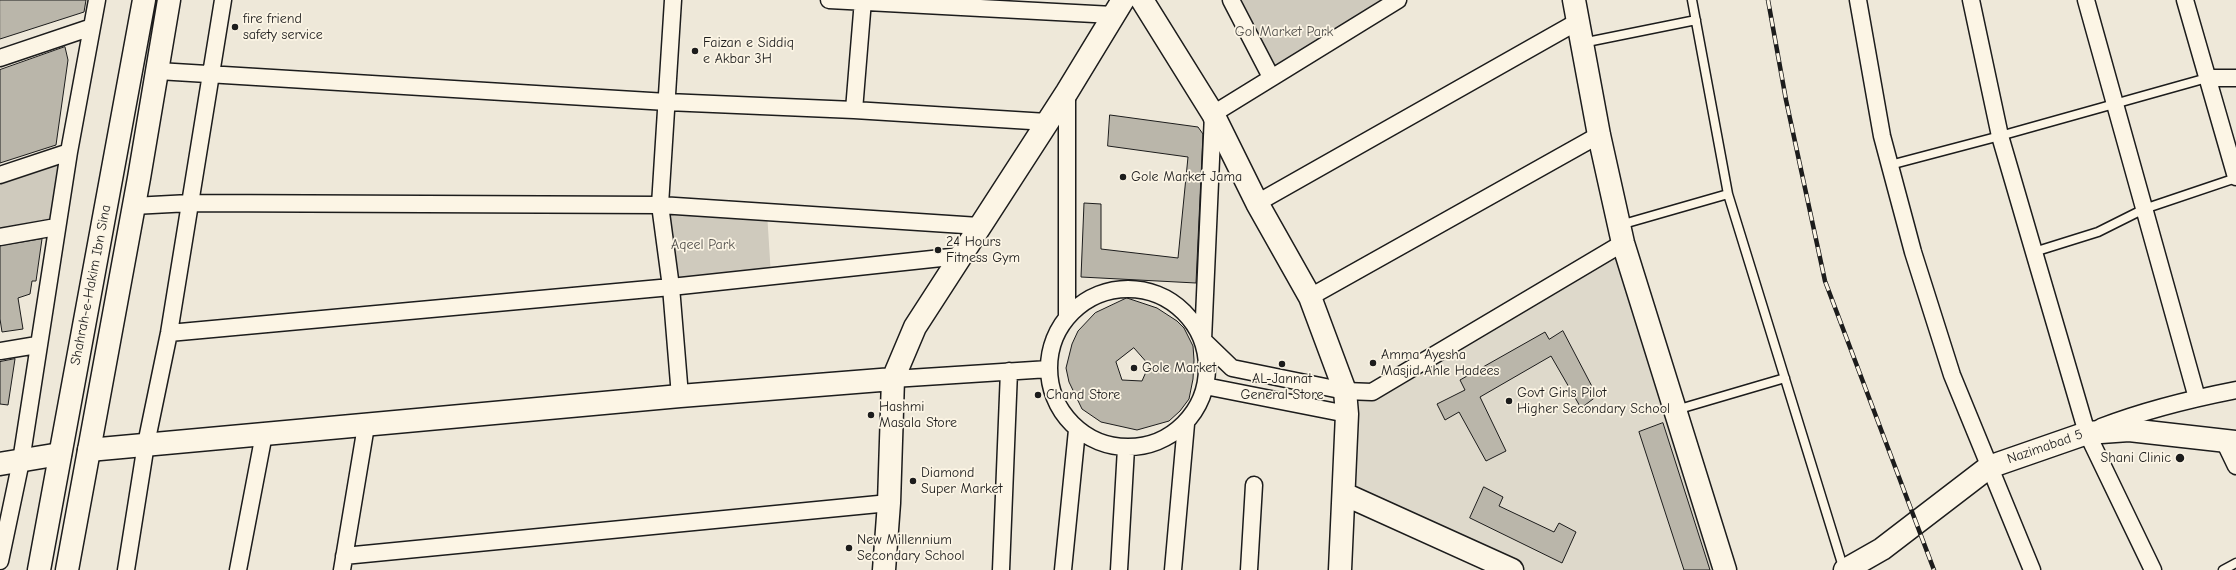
<!DOCTYPE html>
<style>
body{margin:0}
canvas{display:block;background:#eee8d9}
</style>
<canvas width="2236" height="570"></canvas>
<script>
const g = document.querySelector('canvas').getContext('2d');
g.lineJoin = 'round';
function fillPath(path, color) {
  g.fillStyle = color;
  g.fill(path, 'evenodd');
}
function trace(path, color, width, dash) {
  g.strokeStyle = color;
  g.lineWidth = width;
  g.lineCap = dash ? 'butt' : 'round';
  g.setLineDash(dash || []);
  g.stroke(path);
}
function drawText(font, color, halo, rows, align = 'center') {
  g.font = font + ' "Comic Neue",sans-serif';
  g.lineWidth = 3.5;
  g.setLineDash([]);
  g.textBaseline = 'middle';
  g.strokeStyle = halo;
  g.fillStyle = color;
  for (const [text, x, y, turn = 0] of rows) {
    g.save();
    g.translate(x, y);
    g.rotate((+turn || 0) * Math.PI / 180);
    g.textAlign = isNaN(turn) ? turn : align;
    if (halo) g.strokeText(text, 0, 0);
    g.fillText(text, 0, 0);
    g.restore();
  }
}
fillPath(new Path2D(`
 M1623 243 1725 570H1512L1344 494 1345 391 1372 392Z`), '#ded9cb');
fillPath(new Path2D(`
 M1231 0H1398L1271 77Z
 M59 163 51 222 0 232V182Z
 M660 205 767 212 771 276 671 287Z`), '#cfcabd');
const building = new Path2D(`
 M0 0H86L84 12 0 39Z
 M65 47 68 60 56 145 0 163V70Z
 M1110 115 1198 127 1203 134 1196 283 1081 277 1084 203 1101 204V249L1178 258 1188 157 1108 146Z
 M42 239 36 281H32L30 294 18 298 23 329 2 332 0 319V246Z
 M1127 298 1157 308 1177 321 1184 328 1193 346 1194 360 1193 379 1189 399 1180 411 1169 421 1137 430 1101 422 1082 409 1069 382 1066 368 1072 344 1078 331 1095 313ZM1134 348 1149 365 1142 381 1122 380 1116 362Z
 M1563 331 1597 396 1581 408 1551 356 1480 397 1506 451 1486 461 1459 412 1445 420 1437 404 1465 390 1460 380 1545 332 1549 339Z
 M15 359 8 405 0 404V362Z
 M1663 423 1710 570H1684L1639 432Z
 M1484 487 1503 497 1499 506 1554 532 1559 523 1576 532 1562 563 1470 518Z`);
fillPath(building, '#bab6aa');
trace(building, '#1c1c1c', 1);
const lane = new Path2D(`
 M1692 0 1728 194 1844 570
 M1582 43 1696 20
 M1890 165 2000 136 2207 78
 M1620 225 1728 194
 M2034 252 2098 232 2144 209 2236 178
 M1676 410 1785 378
 M2223 570 2236 563`);
const street = new Path2D(`
 M673 0 660 205 671 287 680 396
 M829 0 1113 15
 M1231 0 1271 77
 M1398 0 1213 114 1203 340 1232 368 1345 391 1372 392 1623 243
 M1858 0 1882 136 1913 252 1952 375 2032 570
 M1971 0 2000 136 2087 433 2153 570
 M2086 0 2197 398
 M2185 0 2236 177
 M0 58 92 27
 M158 71 667 102 854 110 1047 122
 M2207 78H2236
 M854 110 863 0
 M0 175 69 152
 M1257 203 1577 22
 M133 206 190 203 660 205 979 226
 M0 237 56 227
 M1049 368a79 79 0 1 1 158 0a79 79 0 1 1-158 0Z
 M1310 297 1599 135
 M1067 317V92
 M169 333 671 287 960 256
 M0 351 37 345
 M893 379 1049 369
 M1205 386 1347 414
 M2101 427C2145 410 2190 399 2236 390
 M2223 439 2236 466
 M344 556 889 503
 M0 561 21 461 69 152 97 0
 M126 570 146 444 169 333 223 0
 M238 570 264 434
 M342 570 366 426
 M1001 570 1009 371
 M1063 570 1077 430
 M1119 570 1126 448
 M1173 570 1186 424
 M1249 570 1254 485`);
const secondary = new Path2D(`
 M1142 0 1213 114 1257 203 1310 297 1345 391 1347 414 1340 570
 M1574 0 1599 135 1623 243 1725 570
 M89 450 680 396 893 379
 M0 464 60 454
 M1344 494 1512 570
 M884 570 889 503 893 379 915 327 1067 92 1123 0
 M1845 570 1882 549 1989 467 2087 433 2129 430 2236 442`);
const highway = new Path2D(`
 M39 570 144 0
 M67 570 139 178 169 0`);
trace(lane, '#1c1c1c', 11);
trace(street, '#1c1c1c', 19);
trace(secondary, '#1c1c1c', 25);
trace(highway, '#1c1c1c', 25);
trace(lane, '#fcf5e5', 8);
trace(street, '#fcf5e5', 16);
trace(secondary, '#fcf5e5', 22);
trace(highway, '#fcf5e5', 22);
const rail = new Path2D(`
 M1768 0 1786 100 1825 281 1934 570`);
trace(rail, '#1c1c1c', 4.5);
trace(rail, '#fcf5e5', 3, [9]);
for (const [x, y, r, color] of [
 [235,27,4,"#1c1c1c"],
 [695,51,4,"#1c1c1c"],
 [1123,177,4,"#1c1c1c"],
 [938,250,4,"#1c1c1c"],
 [1373,363,4,"#1c1c1c"],
 [1282,364,4,"#1c1c1c"],
 [1134,368,4,"#1c1c1c"],
 [1038,395,4,"#1c1c1c"],
 [1509,401,4,"#1c1c1c"],
 [871,415,4,"#1c1c1c"],
 [2180,458,5,"#1c1c1c"],
 [913,481,4,"#1c1c1c"],
 [849,548,4,"#1c1c1c"]
]) {
  const dot = new Path2D();
  dot.arc(x, y, r, 0, 2 * Math.PI);
  g.fillStyle = color;
  g.fill(dot);
  trace(dot, '#fcf5e5', 1.5);
}
drawText('14px', '#1c1c1c', '#fcf5e5', [
 ["fire friend",243,19],
 ["safety service",243,35],
 ["Faizan e Siddiq",703,43],
 ["e Akbar 3H",703,59],
 ["Gole Market Jama",1131,177],
 ["24 Hours",946,242],
 ["Fitness Gym",946,258],
 ["Amma Ayesha",1381,355],
 ["Masjid Ahle Hadees",1381,371],
 ["Gole Market",1142,368],
 ["AL-Jannat",1282,379,"center"],
 ["General Store",1282,395,"center"],
 ["Govt Girls Pilot",1517,393],
 ["Higher Secondary School",1517,409],
 ["Chand Store",1046,395],
 ["Hashmi",879,407],
 ["Masala Store",879,423],
 ["Shani Clinic",2171,458,"right"],
 ["Diamond",921,473],
 ["Super Market",921,489],
 ["New Millennium",857,540],
 ["Secondary School",857,556]
], 'left');
drawText('14px', '#52504c', '#fcf5e5', [
 ["Gol Market Park",1284,32],
 ["Aqeel Park",703,245]
]);
drawText('14px', '#1c1c1c', '#fcf5e5', [
 ["Shahrah-e-Hakim Ibn Sina",91,285,-79],
 ["Nazimabad 5",2045,447,-19]
]);
</script>
